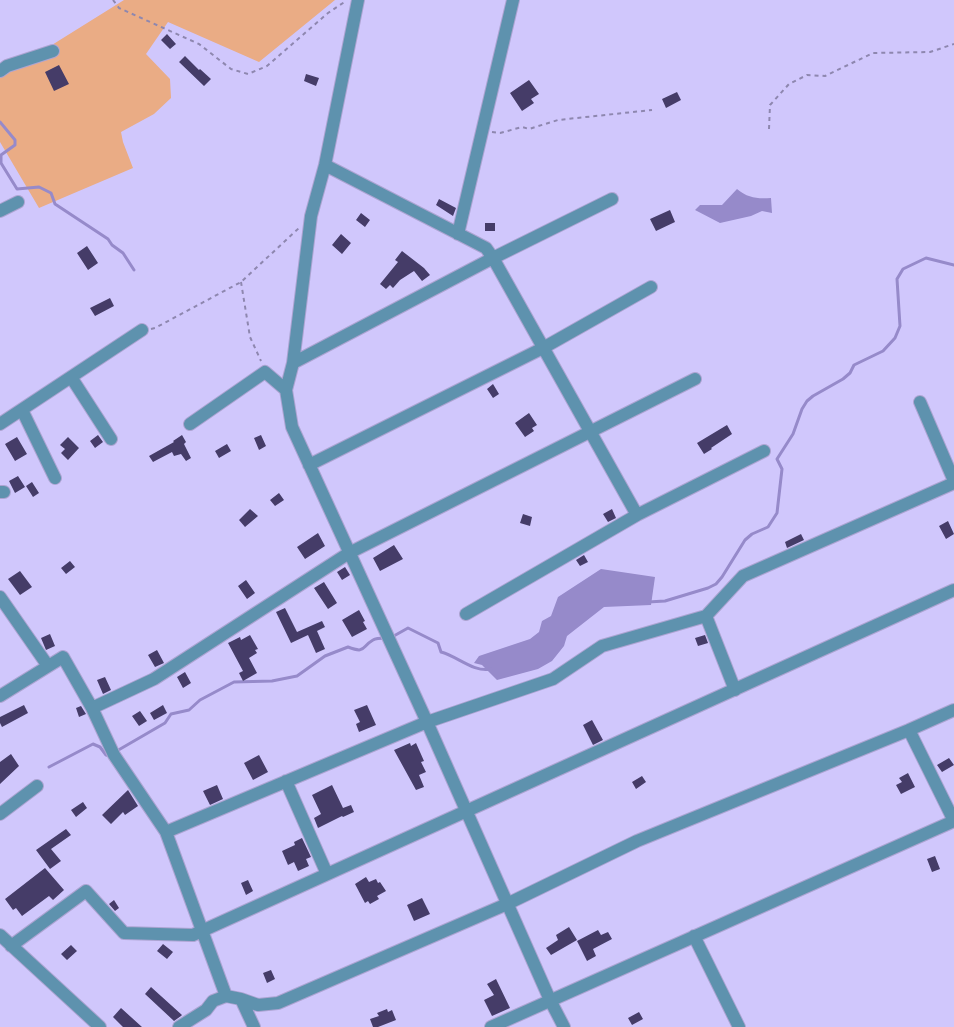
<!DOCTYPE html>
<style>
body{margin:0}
canvas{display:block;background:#d0c7fc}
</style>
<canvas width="954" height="1027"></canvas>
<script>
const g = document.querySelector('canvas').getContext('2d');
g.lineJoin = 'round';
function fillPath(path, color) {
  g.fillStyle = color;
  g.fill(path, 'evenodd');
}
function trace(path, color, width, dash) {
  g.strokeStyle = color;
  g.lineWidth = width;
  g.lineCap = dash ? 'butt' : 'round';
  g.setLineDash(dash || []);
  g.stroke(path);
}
fillPath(new Path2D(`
 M124 0H335L259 62 168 22 146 54 170 79 171 98 154 114 121 132 123 142 133 168 39 208 0 142V69L15 68Z`), '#eaac85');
fillPath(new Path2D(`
 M737 189C748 198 757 199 771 198L772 213 762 211 751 216 720 223 695 210 700 205H722Z
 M601 569 655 577 651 605 604 607 567 636 564 646 552 661 538 669 497 680 482 665 474 663 479 656 530 639 539 632 542 621 551 616 558 597Z`), '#968aca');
trace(new Path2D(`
 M0 122 15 140V145L1 155V163L17 189 39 187 51 193 55 204 108 239 112 245 123 253 134 270
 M648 602 665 601 708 588 716 584 722 577 745 540 752 534 768 527 777 513 778 504 782 469 777 459 793 434 802 409 807 401 813 396 843 379 850 373 854 365 883 351 895 338 900 326 897 279 903 269 926 258 954 265
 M392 637 408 628 438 643 441 652C457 656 474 673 491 669
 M115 752 165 723 171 714 189 710 200 700 234 682 272 681 297 676 325 656 348 647C366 654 361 647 373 640 376 638 382 638 386 638
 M49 767 93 744 100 747 106 755 110 756`), '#968aca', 3);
fillPath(new Path2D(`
 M167 34 176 44 170 49 161 40Z
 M185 56 199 70 200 69 211 79 204 86 179 62Z
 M59 65 69 84 54 91 45 72Z
 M306 74 319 78 316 86 304 81Z
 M529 80 539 94 531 99 534 103 522 111 510 93Z
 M677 92 681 100 666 108 662 99Z
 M439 199 456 208 453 216 436 205Z
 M670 210 675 222 656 231 650 219Z
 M361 213 370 220 365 227 356 220Z
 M485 223H495V231H485Z
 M341 234 351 243 342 254 332 245Z
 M87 246 98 263 88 270 77 253Z
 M402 251 424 268 430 275 422 281 414 271 400 280 393 288 390 285 386 289 380 284 398 262 395 260Z
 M110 298 114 306 95 316 90 308Z
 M493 384 499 394 493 398 487 389Z
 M529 413 537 425 532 428 534 431 525 437 515 423Z
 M727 425 732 434 711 448 712 449 704 454 697 443Z
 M98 435 103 442 95 448 90 441Z
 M182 435 186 442 184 444 191 458 186 461 181 454 174 456 172 452 153 462 149 456 174 442 173 441Z
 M261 435 266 446 259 450 254 438Z
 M17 437 27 454 15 461 5 444Z
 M68 437 79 448 68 460 61 453 65 449 60 445Z
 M227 444 231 451 219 458 215 451Z
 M18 476 25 487 15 493 9 481Z
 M32 482 39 493 33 497 26 486Z
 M279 493 284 500 275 506 270 500Z
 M250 509 258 516 245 527 239 520Z
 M612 509 616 518 608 522 603 514Z
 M523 514 532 517 530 526 520 523Z
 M948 521 954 534 946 539 939 526Z
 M318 533 325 546 305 559 297 547Z
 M801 534 804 540 787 548 785 542Z
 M394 545 403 559 380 571 373 558Z
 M584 555 588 562 580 566 576 560Z
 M70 561 75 567 66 574 61 568Z
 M345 567 350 575 342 580 337 572Z
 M20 571 32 587 20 595 8 579Z
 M246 580 255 593 247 599 238 586Z
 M324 582 337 603 328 609 314 588Z
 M285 608 297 632 322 621 325 627 317 631 325 649 316 653 308 635 291 643 276 612Z
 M359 610 365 621 363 622 367 629 352 637 342 620Z
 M50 634 55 646 46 650 41 638Z
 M250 635 258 649 255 650 257 653 249 658 257 673 243 681 239 673 243 671 228 643 240 637 241 640Z
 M705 635 708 643 698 646 695 638Z
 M157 650 164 663 155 667 148 655Z
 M185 672 191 683 183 688 177 677Z
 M105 677 111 690 103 694 97 680Z
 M24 705 28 713 2 727 0 723V717Z
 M163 705 167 713 154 720 150 713Z
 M367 705 376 725 359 732 356 724 360 722 354 710Z
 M81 706 86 714 79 717 76 708Z
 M140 711 147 721 139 726 132 716Z
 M592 720 603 740 593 745 583 725Z
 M410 743 411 746 416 743 424 761 421 762 426 772 419 775 424 787 416 790 394 750Z
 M11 754 19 766 0 784V762Z
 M259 755 268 772 253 780 244 763Z
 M949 758 954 765 942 772 937 765Z
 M908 773 915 787 901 794 896 785 902 782 899 778Z
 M642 776 646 782 636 789 632 782Z
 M217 785 223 799 210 805 203 791Z
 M332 785 343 808 351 805 354 812 343 817 342 816 318 828 314 818 321 814 312 795Z
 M128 790 138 806 125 815 123 812 111 824 102 815Z
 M83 802 87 808 76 817 71 810Z
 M66 829 71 835 51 849 61 861 50 869 36 850Z
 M302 838 311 857 306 859 309 866 298 871 294 862 288 865 282 851 295 845 294 842Z
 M935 856 940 869 932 872 927 859Z
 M45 868 64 890 53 900 49 896 22 916 16 908 13 910 5 899Z
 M366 877 369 882 376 879 378 883 380 882 386 891 377 896 379 899 370 904 368 901 365 903 355 884Z
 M248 880 253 891 246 895 241 883Z
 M422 898 430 914 414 921 407 905Z
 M114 900 119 908 115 911 109 904Z
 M569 927 577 940 551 955 546 948 558 940 556 935Z
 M598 930 601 935 608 932 612 939 593 949 596 956 587 961 577 941Z
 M163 944 173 952 167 959 157 951Z
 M71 945 77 951 67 960 61 954Z
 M271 970 275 979 267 983 263 973Z
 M496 979 510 1008 492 1016 484 1000 494 995 487 984Z
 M151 987 182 1015 181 1016 174 1021 145 994Z
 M121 1008 142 1027H123L113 1017Z
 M387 1009 388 1012 392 1010 396 1020 378 1027H373L370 1019 379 1016 377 1013Z
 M639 1012 643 1019 632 1025 628 1018Z`), '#453c68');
const minor = new Path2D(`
 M358 0 325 165 311 216 293 363 286 390 292 427 427 722 550 1000 564 1027
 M0 71 7 66 53 51
 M325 165 486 248 493 258 637 515
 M0 211 18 202
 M458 234 513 0
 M293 363 493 258 612 199
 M71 377 111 439
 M920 402 954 481
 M22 410 55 478
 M0 424 142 330
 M190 424 265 372 286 390
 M309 465 543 348 651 287
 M0 492H4
 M0 597 48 666
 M466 614 637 515 764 451
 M706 616 735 690
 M0 696 63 657 92 708 114 755 166 832 226 996
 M92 708 154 679 349 553 695 379
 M909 730 954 821
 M286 781 327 874
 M0 814 37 786
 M166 832 427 722 553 679 602 646 706 616 743 576 954 483
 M0 935 100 1027
 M694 936 739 1027
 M11 946 86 891 124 933 193 935 954 590
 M241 999 254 1027
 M179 1027 206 1010 213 1001 226 996 241 999 258 1005 278 1003 507 904 637 841 909 730 954 710
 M491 1027 954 821`);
trace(minor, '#aca4d2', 14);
trace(new Path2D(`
 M113 0 119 8 199 44 231 69 248 74 267 66 328 13 346 1
 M769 129 770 105 789 84 807 75 825 76 873 53 930 52 954 44
 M492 132 500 133 522 127 529 129 558 120 652 110
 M241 282 250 337 261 361
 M151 329 155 328 241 282 299 228`), '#8e87af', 2, [4, 4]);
trace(minor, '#5e92ae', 12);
</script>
